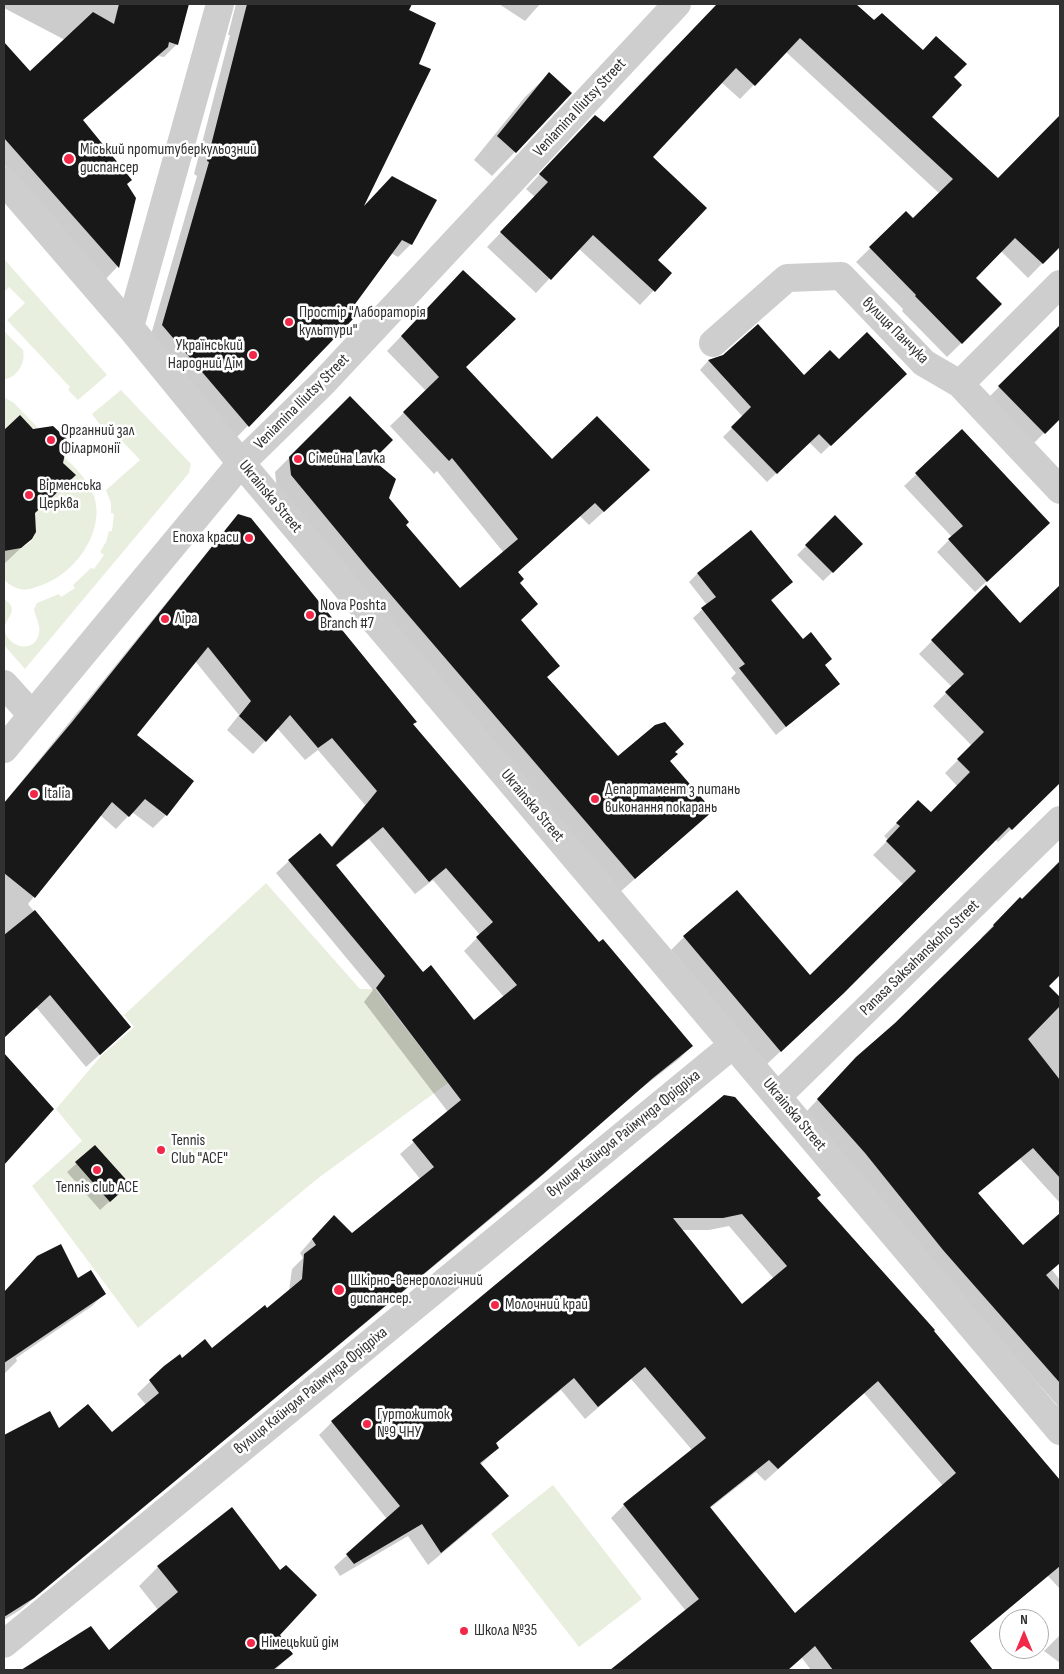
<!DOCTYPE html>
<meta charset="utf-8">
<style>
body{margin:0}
#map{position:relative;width:1064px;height:1674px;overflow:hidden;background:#fff;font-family:"Sofia Sans Condensed",sans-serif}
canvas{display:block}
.frame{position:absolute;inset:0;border:5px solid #313131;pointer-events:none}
.north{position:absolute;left:999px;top:1609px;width:50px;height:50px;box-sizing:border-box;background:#fff;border:1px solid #adadad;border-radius:50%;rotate:0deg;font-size:14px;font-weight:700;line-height:20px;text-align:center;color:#313131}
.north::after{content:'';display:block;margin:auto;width:18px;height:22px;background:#f32849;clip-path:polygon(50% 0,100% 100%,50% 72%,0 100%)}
</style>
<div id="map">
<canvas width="1064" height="1674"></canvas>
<div class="frame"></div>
<div class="north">N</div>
</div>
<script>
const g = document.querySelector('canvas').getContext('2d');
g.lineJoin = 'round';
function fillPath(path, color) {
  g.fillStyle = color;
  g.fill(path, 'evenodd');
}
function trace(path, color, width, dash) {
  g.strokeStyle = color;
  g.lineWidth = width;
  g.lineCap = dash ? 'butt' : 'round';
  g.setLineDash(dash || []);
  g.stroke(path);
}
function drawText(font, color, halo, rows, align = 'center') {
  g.font = font + ' "Sofia Sans Condensed",sans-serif';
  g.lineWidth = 5;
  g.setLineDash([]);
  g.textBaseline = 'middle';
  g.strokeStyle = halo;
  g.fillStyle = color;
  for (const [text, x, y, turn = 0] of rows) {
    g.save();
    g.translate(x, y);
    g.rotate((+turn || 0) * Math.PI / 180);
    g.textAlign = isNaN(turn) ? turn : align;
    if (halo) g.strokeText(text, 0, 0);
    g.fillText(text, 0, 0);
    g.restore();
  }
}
fillPath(new Path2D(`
 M4 259 107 375 78 400 68 390 70 387 7 320 25 303 9 287 4 292Z
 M4 331 23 350C26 363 17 378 4 379Z
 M121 390 191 464 189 473 25 669 4 645V599C19 609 9 615 4 627 6 648 35 655 39 633 41 625 35 617 34 609L37 603 59 594 61 597 75 588 73 585 91 568 94 569 104 555 100 552 106 542 109 531H112L114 514 111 513V503L106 490 140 460 108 426 103 429 92 414Z
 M4 397 14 403 38 428H32L20 416 4 430Z
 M64 457C76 468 88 480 94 496 106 533 73 576 39 586 33 588 27 591 20 589 14 588 9 584 4 580V547C25 553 45 537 32 515L63 463Z
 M266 883 360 989H375L448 1083 317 1179 138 1328 32 1186 82 1141 56 1109 101 1056 134 1027 124 1015Z
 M553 1485 642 1599 579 1647 491 1534Z`), '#e9efdf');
fillPath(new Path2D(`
 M4 4H187L177 44 164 57 158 56 82 121 135 198 117 267 105 280 4 165V44L30 73 65 40 4 8Z
 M236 4H410L407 11 361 209 411 244 398 257 391 253 348 311 354 317 235 439 150 338 197 176 194 174 230 35H228Z
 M499 4H540L525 21Z
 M718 4H854L874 22 952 77 930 117 998 180 1053 125 1060 133V245L1028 278 1001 251 974 278 1001 304 947 357 902 311 903 309 856 262 906 213 913 220 940 194 786 52 740 99 721 82 652 157 656 260 670 273 640 305 578 248 536 293 487 247 535 197 526 189 581 130 603 123 654 69Z
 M549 74 570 94 492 176 474 160 525 97Z
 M449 286 465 367 552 461 634 484 589 525 580 516 517 573 519 583 520 620 558 666 546 678 618 758 674 752 669 761 712 811 620 892 277 489 275 472 350 397 371 460 388 498 404 525 460 590 504 553 437 471 434 474 390 426 426 391 387 351Z
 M1060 326V417L1031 446 986 400Z
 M724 356 804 377 839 361 905 374 821 454 809 442 767 482 723 437 743 417 700 370 708 361Z
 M20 417 34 513 24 545 4 564V431Z
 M962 431 1037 535 975 592 937 552 952 537 904 486Z
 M239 516 412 724 599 944 692 1046 679 1059 638 1091 528 1188 20 1610 4 1620V1436L49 1413 59 1430 112 1434 146 1405 137 1394 165 1367 212 1349 267 1310 289 1291 292 1269 303 1258 300 1253 321 1229 352 1235 421 1180 400 1154 448 1112 364 1002 373 990 276 873 289 861 331 847 365 805 318 750 305 760 277 728 253 754 227 730 239 715 195 661 136 735 166 815 153 828 132 812 116 829 100 815 28 904 130 1027 86 1067 36 1007 4 1037V803L226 529ZM369 839 415 894 433 880 480 935 464 951 504 997 474 1022 423 974 336 866Z
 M835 517 862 544 823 581 797 555Z
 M751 532 792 582 771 601 838 684 776 735 731 678 736 673 693 618 707 605 689 582 697 574Z
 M1060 586V782L998 842 995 839 829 1006 767 1064 671 950 684 937 810 977 904 885 873 855 888 840 884 836 918 802 931 814 957 786 945 773 972 746 933 706 952 687 919 654 986 587 1020 625Z
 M1060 862V967L1052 976 1048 986 1060 998V1203L1020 1159 977 1194 1023 1247 1060 1214V1263L1052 1270 1060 1280V1417L1054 1410 1057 1405 931 1262 806 1112 844 1071 896 1024 983 939 981 938 1020 898 1022 900Z
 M4 1055 53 1109 4 1162Z
 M725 1096 932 1331 1060 1483V1589L1048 1576 969 1642 991 1670H811L802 1658 788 1670H612L686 1611 611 1518 624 1505 692 1450 631 1379 585 1419 561 1390 495 1444 498 1448 480 1465 508 1496 495 1509 428 1565 408 1536 340 1576 334 1567 387 1519 319 1435 332 1422ZM729 1226 774 1279 742 1306 681 1230H709ZM864 1393 943 1486 795 1615 709 1509 756 1472 765 1481Z
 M95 1147 119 1193 100 1210 67 1172Z
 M24 1271 78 1280 105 1293 92 1306 16 1358 17 1361 4 1374V1293Z
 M158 1567 278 1635 292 1654 275 1670H23L91 1628 109 1652 158 1610 139 1586Z
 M1060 1635V1663L1044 1651Z`), '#0003');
fillPath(new Path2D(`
 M119 4H189L178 45 169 42 168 47 83 120 132 180 127 184 136 198 119 268 4 138V42L30 71 93 12 114 24Z
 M247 4H412L409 10 436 23 419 64 431 69 364 206 392 176 437 200 412 245 402 240 350 311 355 317 249 427 162 325 209 162 207 161Z
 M717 4H856L874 20 882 13 923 50 936 36 967 64 954 77 962 85 932 117 998 178 1060 115V247L1043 264 1015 238 976 278 1002 304 962 344 915 296 916 295 869 247 906 211 913 218 953 179 800 38 755 86 736 68 653 157 707 208 658 260 672 273 655 292 593 235 551 280 500 232 548 182 539 174 595 115 604 122Z
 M549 72 572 93 516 153 497 136Z
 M463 270 516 319 466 367 552 459 597 416 650 470 604 512 595 503 518 572 524 579 520 583 538 604 521 620 560 666 547 677 618 756 655 725 665 722 684 744 675 752 678 754 670 761 713 811 635 879 367 567 291 475 289 457 350 396 393 440 373 460 396 479 389 498 409 522 406 525 460 588 518 539 452 458 449 461 403 412 439 377 401 336Z
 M758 324 804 375 830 350 839 359 867 332 907 374 831 446 819 434 777 474 731 427 751 407 708 360 723 355Z
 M1060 325V419L1045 434 998 386Z
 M20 415 33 429 53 426 68 440 63 463 76 475 35 513 36 532 32 539 21 548 4 551V430Z
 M962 429 1050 523 987 582 948 539 963 526 915 473Z
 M238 514 251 518 417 722 413 724 599 942 603 939 693 1046 653 1078 542 1175 268 1404 34 1598 4 1617V1435L50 1411 59 1428 88 1404 112 1432 159 1393 149 1380 164 1366 180 1354 182 1358 205 1339 212 1348 265 1305 267 1308 302 1279 304 1254 316 1245 312 1239 334 1215 352 1233 434 1167 412 1140 461 1100 376 988 385 976 288 860 320 833 332 847 377 791 332 738 318 748 290 715 266 742 239 716 251 701 208 647 137 735 194 781 167 816 145 799 129 817 112 802 35 898 4 873V803L72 722ZM383 827 429 882 446 868 493 922 476 937 517 985 474 1020 431 965 423 972 336 865Z
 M835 515 863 544 833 573 805 545Z
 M751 530 793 582 771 600 803 639 811 632 832 659 825 665 840 684 786 727 739 668 745 664 701 608 716 597 697 573Z
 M986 585 1020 623 1060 585V783L1012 830 1009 827 844 993 781 1052 683 936 737 890 810 975 916 871 886 841 900 826 896 823 918 800 931 812 970 772 957 759 984 732 945 692 964 674 931 640Z
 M1060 861V975L1049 986 1060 997V1006L1028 1039 1060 1080V1178L1033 1148 978 1193 1023 1245 1060 1213V1263L1046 1275 1060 1291V1383L943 1250 865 1153 817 1099 856 1057 895 1023 994 926 993 925 1020 897 1022 899Z
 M35 910 131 1027 100 1055 50 995 4 1038V935Z
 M4 1053 54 1109 4 1165Z
 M724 1095 735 1097 821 1195 817 1198 935 1330 934 1331 1060 1480V1566L970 1641 993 1670H833L815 1646 788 1670H610L699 1599 623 1504 706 1438 645 1367 598 1407 574 1378 496 1443 499 1448 480 1463 509 1496 441 1553 422 1524 354 1564 346 1554 400 1506 331 1421ZM742 1214 787 1266 742 1304 673 1218H723ZM878 1381 956 1473 795 1613 710 1507 769 1460 778 1469Z
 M95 1145 130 1184 110 1202 75 1162Z
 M61 1244 78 1278 91 1270 106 1294 4 1363V1292L37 1256Z
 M232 1507 280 1570 286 1565 317 1595 280 1635 293 1654 273 1670H21L91 1626 109 1650 178 1592 157 1566Z`), '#181818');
trace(new Path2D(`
 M4 181 130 327 241 463 1060 1431
 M130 327 220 4
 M713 343 787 278 841 276 924 363 960 384 1060 490
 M960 384 1060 284
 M4 684 32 715
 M778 1096 1060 820
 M4 1644 734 1044`), '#cecece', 28);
trace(new Path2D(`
 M4 749 241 463 323 383 677 4`), '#cecece', 28);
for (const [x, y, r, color] of [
 [69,159,6,"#f32849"],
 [289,322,5,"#f32849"],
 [253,355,5,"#f32849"],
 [51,440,5,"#f32849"],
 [298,459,5,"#f32849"],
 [29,495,5,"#f32849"],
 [249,538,5,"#f32849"],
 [310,615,5,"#f32849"],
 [165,619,5,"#f32849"],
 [34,794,5,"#f32849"],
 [595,799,5,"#f32849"],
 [161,1150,5,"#f32849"],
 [97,1170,5,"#f32849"],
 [339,1290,6,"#f32849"],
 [495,1305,5,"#f32849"],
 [367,1424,5,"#f32849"],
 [464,1631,5,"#f32849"],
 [251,1643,5,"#f32849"]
]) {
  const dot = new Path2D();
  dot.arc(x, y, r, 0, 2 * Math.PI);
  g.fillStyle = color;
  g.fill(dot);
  trace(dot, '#fff', 2);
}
drawText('16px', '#313131', '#fff', [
 ["Veniamina Iliutsy Street",580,108,-47],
 ["вулиця Панчука",895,331,45],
 ["Veniamina Iliutsy Street",302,402,-45],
 ["Ukrainska Street",270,497,50],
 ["Ukrainska Street",532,806,50],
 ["Panasa Saksahanskoho Street",920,958,-44],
 ["Ukrainska Street",794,1115,50],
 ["вулиця Кайндля Раймунда Фрідріха",624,1134,-39],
 ["вулиця Кайндля Раймунда Фрідріха",311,1391,-39]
]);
drawText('16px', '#313131', '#fff', [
 ["Міський протитуберкульозний",80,150],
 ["диспансер",80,168],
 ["Простір \"Лабораторія",299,313],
 ["культури\"",299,331],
 ["Український",243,346,"right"],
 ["Народний Дім",243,364,"right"],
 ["Органний зал",61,431],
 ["Філармонії",61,449],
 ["Сімейна Lavka",308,459],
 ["Вірменська",39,486],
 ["Церква",39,504],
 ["Епоха краси",239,538,"right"],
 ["Nova Poshta",320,606],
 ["Branch #7",320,624],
 ["Ліра",175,619],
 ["Департамент з питань",605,790],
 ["виконання покарань",605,808],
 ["Italia",44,794],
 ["Tennis",171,1141],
 ["Club \"ACE\"",171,1159],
 ["Tennis club ACE",97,1188,"center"],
 ["Шкірно-венерологічний",350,1281],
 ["диспансер.",350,1299],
 ["Молочний край",505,1305],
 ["Гуртожиток",377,1415],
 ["№9 ЧНУ",377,1433],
 ["Школа №35",474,1631],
 ["Німецький дім",261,1643]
], 'left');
</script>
